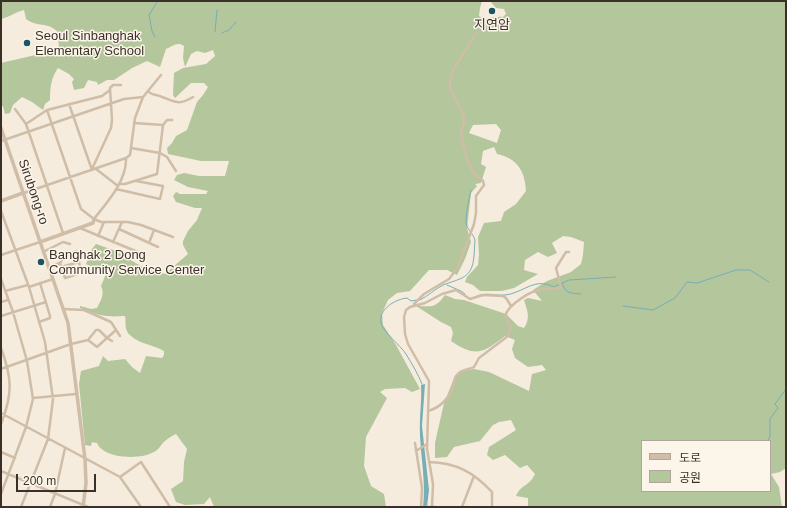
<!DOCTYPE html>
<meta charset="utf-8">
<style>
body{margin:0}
#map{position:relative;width:787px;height:508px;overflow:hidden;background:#f5ecdd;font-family:Arial,"Noto Sans KR",sans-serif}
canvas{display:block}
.frame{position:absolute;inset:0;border:2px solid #3b3028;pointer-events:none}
.legend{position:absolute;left:641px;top:440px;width:130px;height:52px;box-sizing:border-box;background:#fcf5ea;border:1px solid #afa69c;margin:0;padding:5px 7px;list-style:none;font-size:12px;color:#3b3028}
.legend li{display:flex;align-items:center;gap:8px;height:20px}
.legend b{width:20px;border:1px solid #afa69c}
.scale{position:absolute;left:16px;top:474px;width:80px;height:18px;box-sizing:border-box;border:2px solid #3b3028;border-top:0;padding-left:5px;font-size:12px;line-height:14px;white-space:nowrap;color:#3b3028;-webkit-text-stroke:3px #fcf5ea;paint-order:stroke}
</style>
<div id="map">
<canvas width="787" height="508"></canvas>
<div class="frame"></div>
<ul class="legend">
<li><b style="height:5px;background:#cfbda7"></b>도로</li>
<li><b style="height:11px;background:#b4c69b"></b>공원</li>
</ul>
<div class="scale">200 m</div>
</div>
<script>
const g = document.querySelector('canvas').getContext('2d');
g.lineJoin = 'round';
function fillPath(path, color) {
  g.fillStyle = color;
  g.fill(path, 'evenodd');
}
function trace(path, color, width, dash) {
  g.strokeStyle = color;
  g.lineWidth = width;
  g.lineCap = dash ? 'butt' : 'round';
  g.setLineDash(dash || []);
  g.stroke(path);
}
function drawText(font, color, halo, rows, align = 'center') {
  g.font = font + ' Arial,"Noto Sans KR",sans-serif';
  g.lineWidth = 3;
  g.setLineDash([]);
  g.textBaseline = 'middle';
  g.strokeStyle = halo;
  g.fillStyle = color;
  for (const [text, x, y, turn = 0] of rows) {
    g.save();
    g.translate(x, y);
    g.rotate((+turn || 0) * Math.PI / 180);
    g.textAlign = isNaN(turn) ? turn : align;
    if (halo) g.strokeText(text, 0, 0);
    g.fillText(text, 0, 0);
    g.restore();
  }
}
fillPath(new Path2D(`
 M1 1H482L480 8 479 16 483 19C491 19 496 16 503 17L506 14 504 9 496 8 490 1H786V468L780 472 771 474 779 487 782 507H528V498L516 496C521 484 529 487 535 474L527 465 520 468 505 455 493 460 487 455 489 447 516 430 511 420 499 422 493 425 480 441 454 447 447 457 435 458V443L444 403 455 376 463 371 474 369 489 372 529 391 532 374 546 370 542 365 528 367 515 358 512 349 515 340 505 336C483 353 476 358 451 341L453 333 451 327 441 322 416 306C432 306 435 309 445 295L455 299 464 300 506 314 518 326 524 328C531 318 527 310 524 300L528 298 542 301 533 290 547 281 571 272 581 264 583 255 584 242 571 237 563 236 552 243 557 253 548 257 538 252 525 260 524 270 538 274 514 288 502 291H480L473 285 465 282 467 277 478 265 479 255 478 237 484 223 501 221 504 212 516 204 526 191C525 171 517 158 497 154L494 147 483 151 481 164 486 167 481 183 475 184 477 186 471 193 467 228 471 242 465 259 457 275 447 270H429L410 291 397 293 388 300 382 313 383 325 396 345 420 389 412 392 405 388 385 389 380 392 387 398 366 437 364 466 371 486 384 494 386 507H214L210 497 204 504 185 505 176 502 171 489 183 481 184 462 187 449 176 434C172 436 168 438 165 441 161 444 159 450 154 452 140 460 104 459 97 443L92 442 91 446 85 445 79 384 81 371 99 366 103 356 108 361 125 359 132 367 140 373 146 356 162 358 164 355V351C154 345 130 342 126 329 125 325 126 320 125 316 119 316 114 317 109 316 99 316 89 311 80 308V306L91 309 97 308C101 300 105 294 101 286L106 274 86 264 92 249 96 244 116 251 134 262 143 267H153L158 272 165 274 188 254 183 245V241L188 231 197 220 202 208H195L176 202 173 196 176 192 180 194H206L208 191 188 187 174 180 177 175 184 173 199 176H225L229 161H201L168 154 167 148 172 143 176 136 187 130 197 102 203 95 208 87 204 83H191L175 98 173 95 174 73 183 68 206 64 215 56 213 50 205 53 197 51 191 54 185 67 183 58 184 46C178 41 172 46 166 49L160 67 147 61 132 68 114 80H107L98 85 97 82 88 80 84 88 74 90 72 82 74 79 69 74 58 68C51 78 50 88 50 100L45 104 43 110 32 102 22 97 13 105 10 113 5 114 3 106H1V63L44 53H56L59 50 58 32C47 21 38 28 26 19L24 10C15 12 10 17 1 19ZM496 124 501 130 497 143 469 133 473 125ZM642 441H770V491H642Z`), '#b4c69b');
fillPath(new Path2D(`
 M425 384 422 426 429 490 427 507H423C426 483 421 459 420 435 419 418 422 401 421 385Z`), '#78aeb5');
trace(new Path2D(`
 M215 32 217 10
 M222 33 229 30 236 22
 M155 37 152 31 149 15 157 2
 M562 283C565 294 571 293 581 294
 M447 285 461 291 465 294
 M477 296C487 292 496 296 505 295 519 294 532 281 545 284 548 284 551 286 554 287L569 280 616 277
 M417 300 411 301 407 298C396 299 378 309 381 323 384 333 400 345 406 354 412 364 418 374 422 384
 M420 300C428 296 435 289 443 285 461 278 472 279 474 256 474 251 475 245 475 240 473 233 466 229 466 221 466 211 469 200 471 190
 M623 306 653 310 675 298 687 282 697 283 736 270H750L769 282
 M768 441 770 436V419L778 408 775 404 786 389
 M770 472V474
 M770 477 771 478`), '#78aeb5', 1);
trace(new Path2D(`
 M148 91C152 96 157 94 162 97 176 102 178 106 193 97
 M69 104 92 170
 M15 109 26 124 63 233
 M47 110 81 209 94 219 101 222H128L141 225 173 237
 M134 123 163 125 167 120H172
 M26 124 47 110 102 96 110 90
 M1 141 124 99 143 97
 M131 148 160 153 167 157 176 171
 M92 169 111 128 112 120 110 88 113 85H121
 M96 169 118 186
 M119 184H125L157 174 163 125
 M116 189 160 199 163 186 136 181
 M24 193 126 158 130 155 135 118 143 97 161 75
 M1 211 29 287 45 342 53 399 48 439 21 507
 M94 219C107 202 127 181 126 158
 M80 228 145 255
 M119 229 158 247
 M98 236 104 222
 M113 242 122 222
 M149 243 154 230
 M43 252 63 242 70 244
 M1 255 40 242
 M49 267 60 263 65 255 77 251 81 273 65 278 60 263
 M61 267 79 262
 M1 279 13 312 27 361 33 399 26 427 1 494
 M29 287 53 279
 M5 291 28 285
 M1 302 8 300
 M414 304 424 294 449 279 458 267 474 224 476 213V196L484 185 483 181 473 172 467 159 463 144 461 133 464 124V116L450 89V82L453 70 476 34
 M63 309 84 310 111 322 120 336
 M1 316 46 302
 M39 322 50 318V316L40 283
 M112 341 107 338 97 347 88 340 96 330H99L107 338 116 330
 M1 348C12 377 13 394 1 424
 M1 369 71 344 88 340
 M33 398 76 394
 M428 411C440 408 449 398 453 387 454 383 454 378 457 375 461 369 468 370 474 367L479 358 508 336 511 327 505 316C508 305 531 290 543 289 550 288 555 290 561 287L556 268 566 252H569
 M1 413 120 477 141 507
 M415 443 422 488 421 507
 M416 451 427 444
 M1 452 15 458
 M429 462C457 463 473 472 492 492V507
 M1 471 88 507
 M120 477 141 462 170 507
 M50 507 55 494 65 448
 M421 507H436
 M432 507 433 484 427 449 429 381 408 344 405 334 404 317 406 310 410 307 425 303 442 294 456 290 470 299 483 295 503 296 506 298 511 306
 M462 507 474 476`), '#cfbda7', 2.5);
trace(new Path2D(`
 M1 128 68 323 85 459 86 483 83 507
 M1 201 23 193
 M40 242 93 223 94 219`), '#cfbda7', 3.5);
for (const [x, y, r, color] of [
 [492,11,4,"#195661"],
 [27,43,4,"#195661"],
 [41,262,4,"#195661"]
]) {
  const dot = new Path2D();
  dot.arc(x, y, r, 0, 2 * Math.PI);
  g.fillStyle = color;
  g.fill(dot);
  trace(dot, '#fcf5ea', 1.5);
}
drawText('13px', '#3b3028', '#fcf5ea', [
 ["지연암",492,25,"center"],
 ["Seoul Sinbanghak",35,36],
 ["Elementary School",35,51],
 ["Banghak 2 Dong",49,255],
 ["Community Service Center",49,270]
], 'left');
drawText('13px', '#3b3028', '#fcf5ea', [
 ["Sirubong-ro",33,192,71]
]);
</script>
